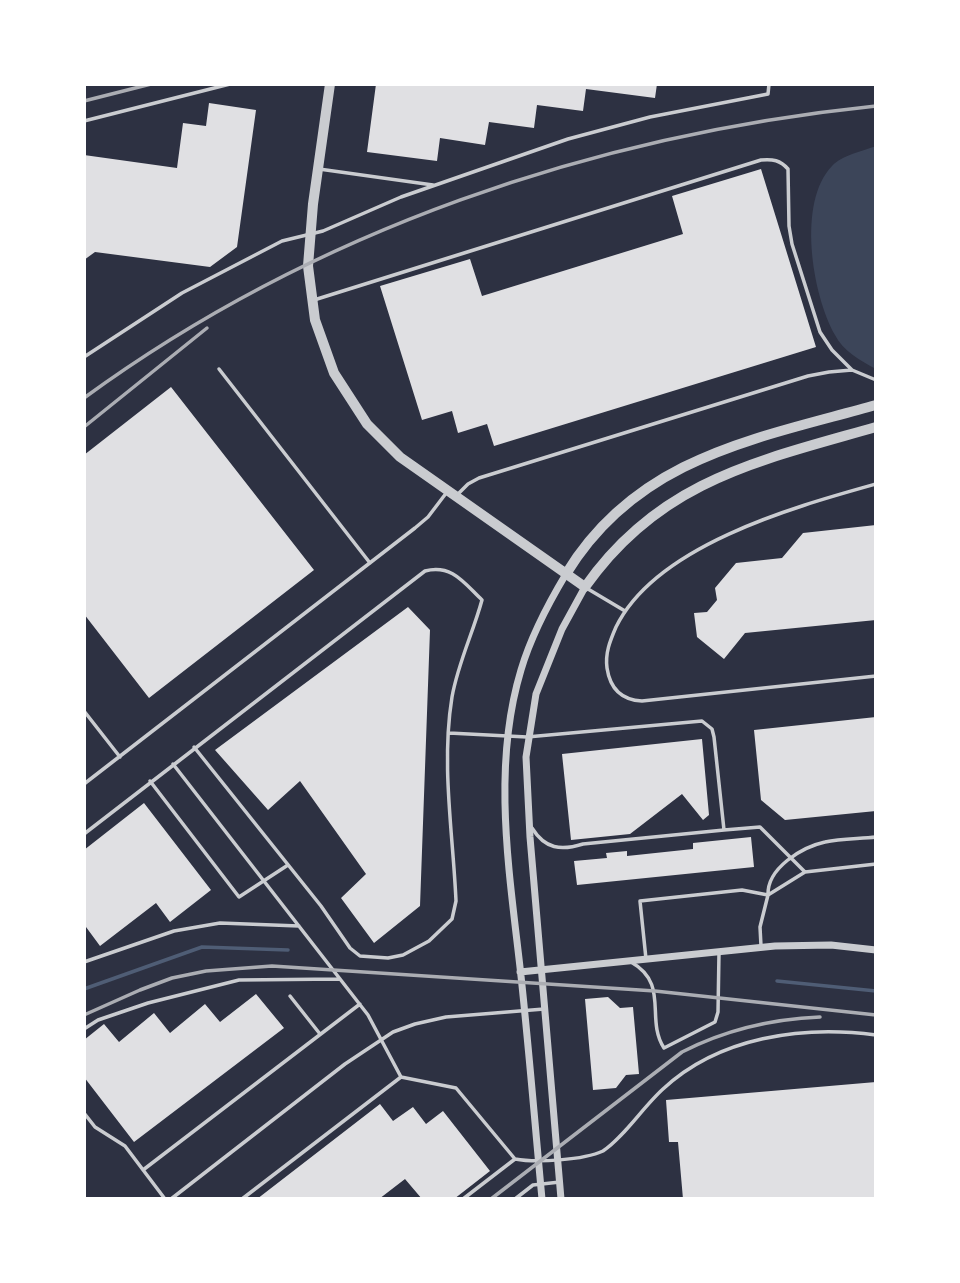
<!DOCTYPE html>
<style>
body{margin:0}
#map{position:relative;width:960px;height:1283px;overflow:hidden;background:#2d3142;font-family:"Space Grotesk",sans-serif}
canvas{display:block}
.frame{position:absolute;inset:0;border:86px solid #fff;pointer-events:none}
</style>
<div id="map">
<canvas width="960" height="1283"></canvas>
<div class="frame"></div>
</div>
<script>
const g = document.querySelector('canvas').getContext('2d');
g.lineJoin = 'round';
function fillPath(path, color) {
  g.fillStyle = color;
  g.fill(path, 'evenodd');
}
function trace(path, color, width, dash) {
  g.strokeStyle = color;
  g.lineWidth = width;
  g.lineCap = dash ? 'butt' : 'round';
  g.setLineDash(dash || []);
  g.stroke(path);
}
fillPath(new Path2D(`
 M876 146V369C861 361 843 351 835 335 812 294 797 202 832 166 842 155 863 151 876 146Z`), '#3c4559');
trace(new Path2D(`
 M777 981 876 991
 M84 989 202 947 288 950`), '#4f5d75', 3.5);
fillPath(new Path2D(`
 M376 84H657L655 98 586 89 583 111 537 105 534 128 489 122 485 145 440 138 437 161 367 152Z
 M209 103 256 110 237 247 210 267 95 252 84 260V155L177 168 183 123 206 126Z
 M761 169 816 347 494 446 487 424 458 433 452 411 422 420 380 286 470 259 482 296 683 234 672 196Z
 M171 387 314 570 149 698 84 614V455Z
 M876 525V620L745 633 724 659 697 637 694 613 707 612 717 600 715 588 736 563 782 558 803 533Z
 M408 607 430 630 420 906 374 943 341 898 366 874 300 781 268 810 215 750Z
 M876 717V811L785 820 761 800 754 730Z
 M702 739 709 815 703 820 682 794 630 834 571 840 562 754Z
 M144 803 211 890 170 922 156 903 100 946 86 927 84 929V850Z
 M751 837 754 867 577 885 574 861 607 858 606 853 627 851V856L693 849V843Z
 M256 994 284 1028 134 1142 84 1077V1040L104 1024 119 1042 154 1013 170 1033 205 1004 220 1022Z
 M608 997 620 1008 633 1007 639 1074 626 1075 616 1088 593 1090 585 999Z
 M876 1082V1199H683L678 1142H669L666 1100Z
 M380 1104 393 1121 413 1107 426 1124 443 1111 490 1171 454 1199H422L405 1179 379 1199H257Z`), '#e0e0e3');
trace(new Path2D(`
 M84 121 230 84
 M319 169 433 185
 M314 300 761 160C773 159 780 160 788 169L789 226 792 244 820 332 832 350 852 370 876 380
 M84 357 182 293 282 241 323 231 401 197 568 139 650 117 768 94 769 84
 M219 369 370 563
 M876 484C794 507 656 545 616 627 610 641 605 653 607 668 610 688 621 700 642 701L876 676
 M456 496 468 484 479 478 808 376 829 372 852 370
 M588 589 625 611
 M84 711 120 757
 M449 733 527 737 702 721 712 729 714 737 724 830 760 827 805 872
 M173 764 368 1015 401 1077
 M150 781 239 897 288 865
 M84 784 415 528 428 517 447 492
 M532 828C545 849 561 851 583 844L724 830
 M84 834 425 571C452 564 464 583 482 600 473 633 458 663 452 697 441 765 453 833 456 901L452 919 429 941 403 955 388 958 360 956 350 948 321 906 194 747
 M876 837C860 839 841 838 825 842 802 847 767 868 768 895L805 872 876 864
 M646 959 640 901 742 890 768 895 760 927 761 946
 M84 962 174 931 220 923 299 926
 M631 962C670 984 645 1019 664 1048L715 1022 718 1012 719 953
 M290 996 320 1034
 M84 1029 98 1020 148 1003 239 980 340 979
 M84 1113 95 1127 125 1146 165 1199
 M143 1170 360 1004
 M171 1199 345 1064 393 1032 415 1024 446 1017 544 1009
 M242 1199 401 1077 456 1088 515 1159C536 1163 584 1160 603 1151 624 1137 643 1107 663 1089 719 1037 802 1025 876 1035
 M463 1199 515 1159
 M515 1199 533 1185 560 1182`), '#caccd0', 3.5);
trace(new Path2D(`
 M520 972 775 946 831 945 876 950
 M542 1199C535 1125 529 1050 521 976 510 876 491 769 521 670 531 636 548 604 566 574
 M561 1199 530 837 526 757 536 694 562 629 585 587`), '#caccd0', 7);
trace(new Path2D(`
 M330 84 313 204 308 266 315 320 334 373 367 424 400 457 585 587C660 480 758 461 876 427
 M566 574C637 457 755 439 876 405`), '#caccd0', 10);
trace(new Path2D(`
 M84 101 151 84
 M84 398C314 230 594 135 876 106
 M84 427 207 328
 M84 1015 140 990 172 978 206 971 272 966 655 991 876 1015
 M491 1199 682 1052C725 1030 772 1019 820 1017`), '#abadb3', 3.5);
</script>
